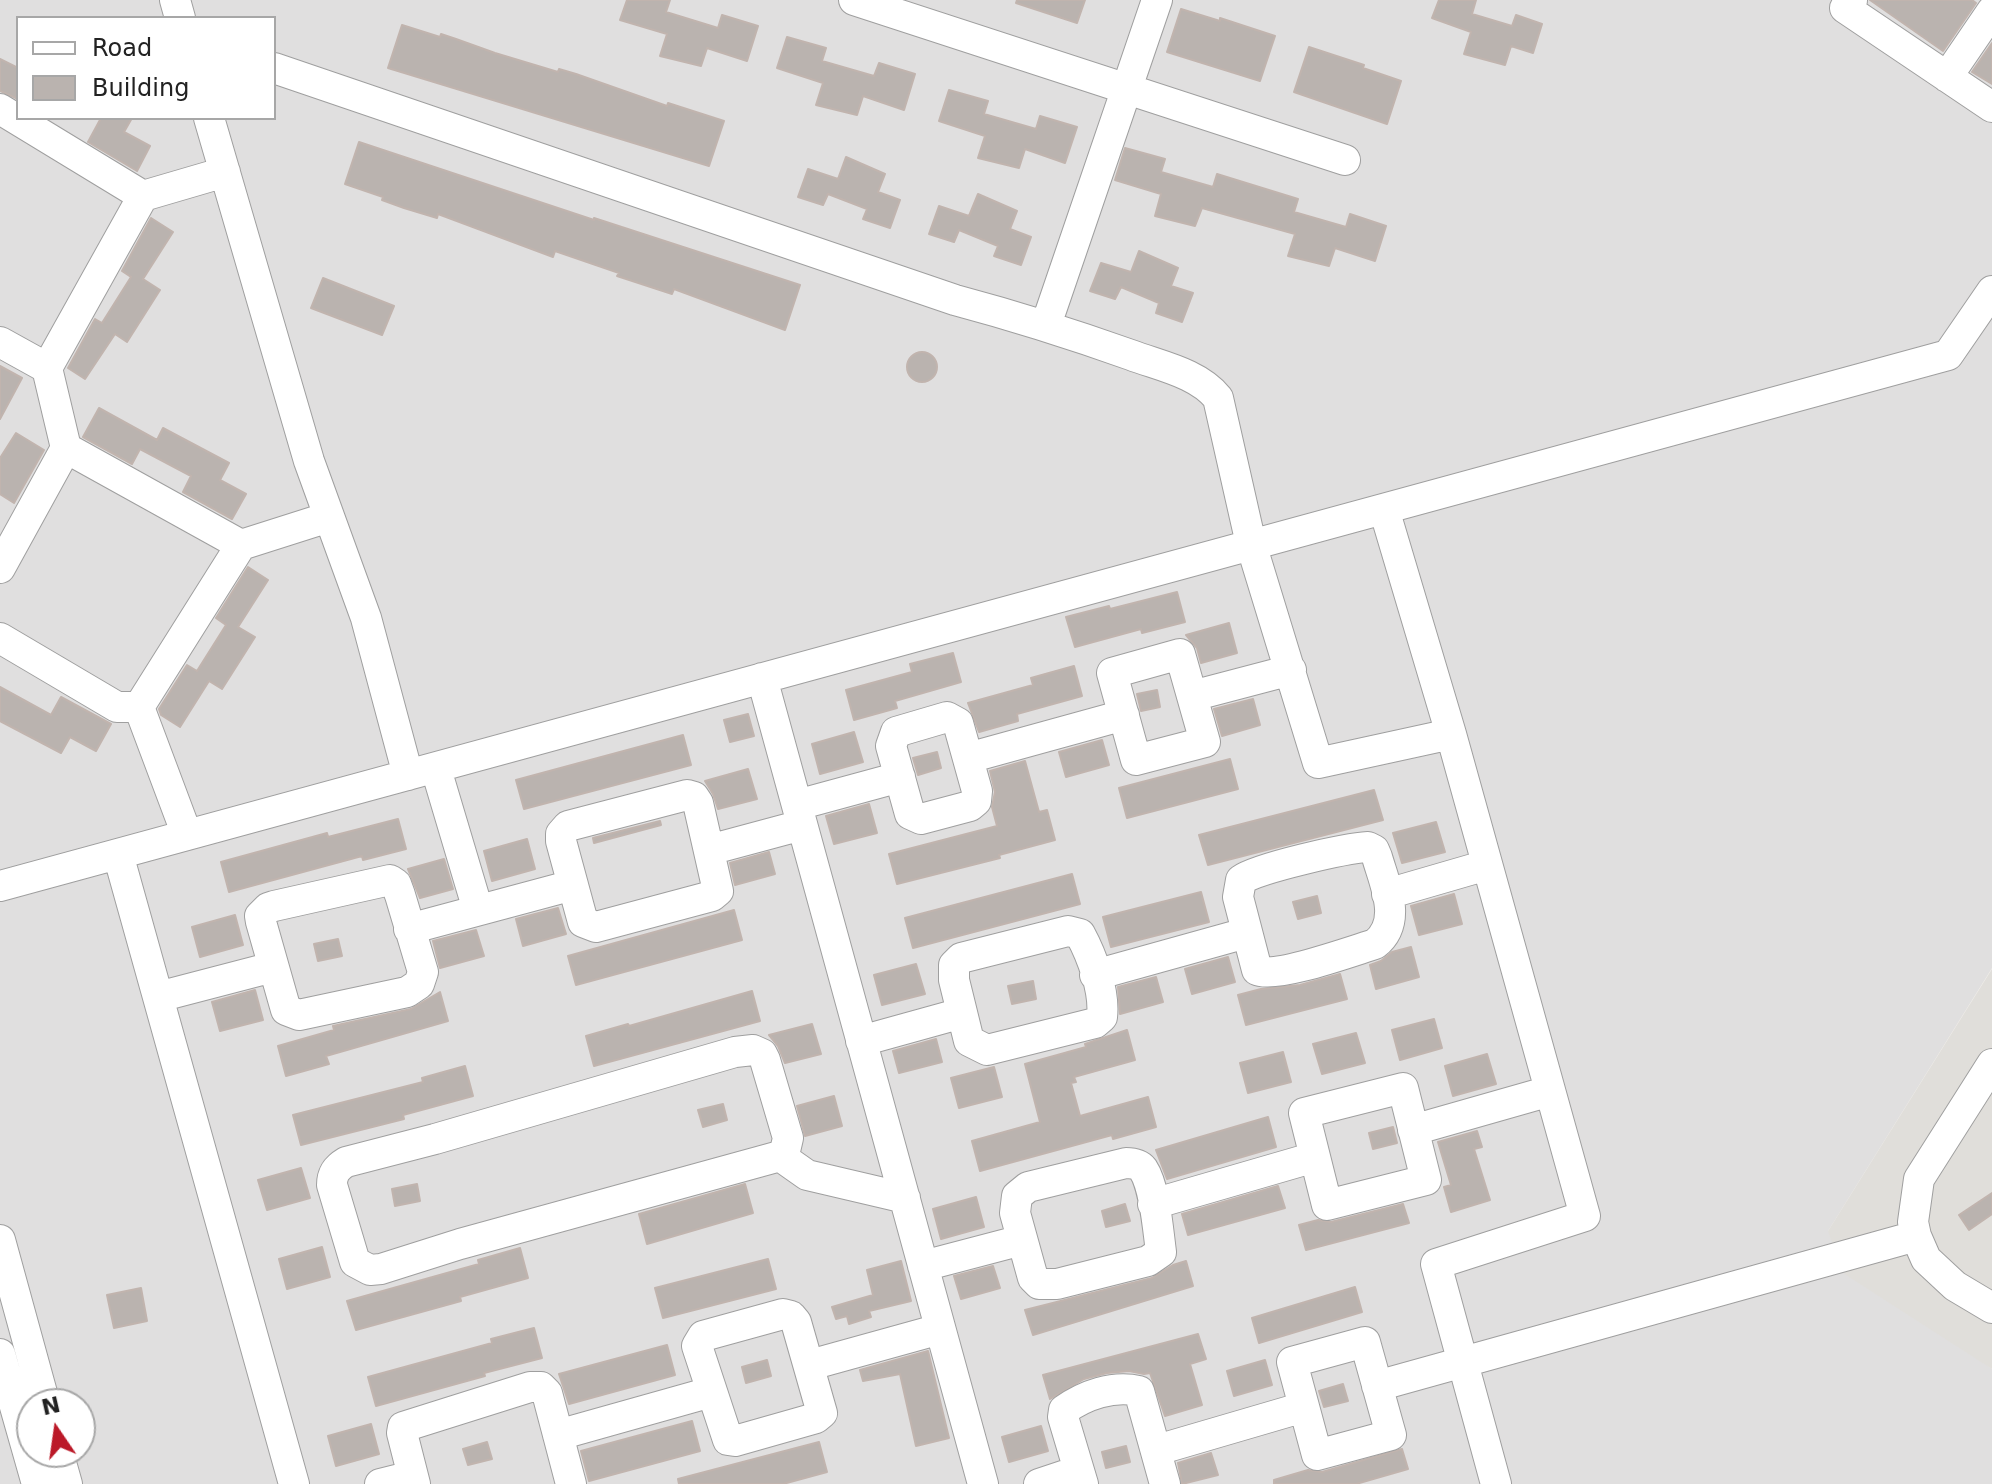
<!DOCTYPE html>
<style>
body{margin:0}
#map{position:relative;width:1992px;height:1484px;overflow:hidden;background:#f1eeea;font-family:"DejaVu Sans",sans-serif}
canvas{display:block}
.legend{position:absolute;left:16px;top:16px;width:260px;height:104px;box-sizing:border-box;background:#fff;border:2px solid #a7a7a7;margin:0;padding:10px 14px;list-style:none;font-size:24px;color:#222}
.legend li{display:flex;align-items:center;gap:16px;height:40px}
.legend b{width:40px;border:2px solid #a7a7a7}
.north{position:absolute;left:16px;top:1388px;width:80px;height:80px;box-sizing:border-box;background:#fff;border:2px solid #a7a7a7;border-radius:50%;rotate:347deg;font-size:22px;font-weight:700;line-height:32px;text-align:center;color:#222}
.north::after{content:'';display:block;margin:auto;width:28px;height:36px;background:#bb1928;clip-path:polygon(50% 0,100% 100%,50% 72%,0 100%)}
</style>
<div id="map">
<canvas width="1992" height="1484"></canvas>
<ul class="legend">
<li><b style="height:10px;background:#fff"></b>Road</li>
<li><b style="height:22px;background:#bab3af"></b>Building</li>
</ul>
<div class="north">N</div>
</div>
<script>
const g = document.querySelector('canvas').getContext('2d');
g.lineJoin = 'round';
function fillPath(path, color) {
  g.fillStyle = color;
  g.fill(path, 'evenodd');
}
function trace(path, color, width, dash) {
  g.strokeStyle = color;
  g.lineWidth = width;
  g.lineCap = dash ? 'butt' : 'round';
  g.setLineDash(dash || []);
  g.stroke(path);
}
fillPath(new Path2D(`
 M0 0H1992V968L1828 1231 1992 1369V1484H0ZM18 18H274V118H18ZM32 1404H80V1452H32Z`), '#e0dfdf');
fillPath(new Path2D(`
 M1992 969V1369L1843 1273 1828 1231Z`), '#e0deda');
const building = new Path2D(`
 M627 0H670L666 12 718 28 722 15 758 26 747 61 707 48 701 66 660 56 667 34 620 20Z
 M1017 0H1085L1077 23 1016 3Z
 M1439 0H1476L1472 14 1512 26 1516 15 1542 24 1533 53 1511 46 1505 65 1464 54 1471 32 1432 18Z
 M1870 0H1972L1976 3 1943 51Z
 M1181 9 1220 21V18L1275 36 1260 81 1167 52Z
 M402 25 440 37 441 34 456 39 495 53 558 72 559 69 576 74 667 106 668 103 724 121 709 166 388 68Z
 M787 37 826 48 822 61 874 76 879 63 915 74 904 110 863 96 857 115 816 105 823 83 777 68Z
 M1992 43V84L1972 72Z
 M1309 47 1364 65 1363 68 1401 81 1387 124 1294 92Z
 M0 59 18 68V99L0 91Z
 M949 90 988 101 984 114 1036 129 1040 116 1077 127 1065 163 1025 149 1019 168 978 158 985 136 939 121Z
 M101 118H132L124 132 150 146 137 171 88 142Z
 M359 142 594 220V218L800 285 785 330 674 289 672 294 617 276 619 273 555 251 553 257 438 214 437 218 404 208 382 200 383 197 345 184Z
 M1125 148 1165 159 1161 172 1213 187 1217 174 1298 199 1294 212 1346 227 1350 214 1386 226 1375 261 1335 248 1329 266 1288 256 1295 234 1202 208 1195 226 1155 216 1161 194 1115 180Z
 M846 157 885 174 878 192 900 200 890 228 863 219 867 209 828 194 823 205 798 197 808 169 838 179Z
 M978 194 1017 211 1010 229 1031 237 1021 265 994 256 998 246 959 230 954 242 929 234 939 206 969 216Z
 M151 218 173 232 143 279 160 290 127 342 115 334 85 379 68 368 95 319 102 323 131 277 122 271Z
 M1139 251 1178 268 1171 286 1193 293 1182 322 1156 313 1159 303 1121 287 1115 299 1090 291 1101 263 1131 272Z
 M323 278 394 306 382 335 311 308Z
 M907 367a15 15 0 1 1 30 0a15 15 0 1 1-30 0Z
 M0 366 22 378 0 419Z
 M99 408 157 440 163 428 229 463 220 480 246 494 232 519 183 492 191 476 140 449 132 464 83 437Z
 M16 433 44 450 14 503 0 494V458Z
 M248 567 268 580 238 627 255 637 222 689 209 681 180 727 161 715 159 709 187 665 197 671 226 625 216 618Z
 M1177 592 1185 622 1142 633 1141 629 1075 647 1066 617 1109 606 1110 609Z
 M1229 623 1237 653 1201 663 1197 648 1186 635Z
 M953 653 961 682 895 701 897 708 854 720 846 690 912 672 910 664Z
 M1074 666 1082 696 1017 714 1018 721 979 732 968 703 1033 685 1031 678Z
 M0 687 51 715 61 697 111 724 96 751 70 737 61 753 0 721Z
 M1157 690 1160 707 1141 711 1137 694Z
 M1253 699 1260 725 1222 736 1214 709Z
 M748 714 754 736 730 742 724 720Z
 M854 732 863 762 820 774 812 744Z
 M683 735 691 765 524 809 516 780Z
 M1102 740 1109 765 1066 777 1059 752Z
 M937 752 941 768 918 775 913 758Z
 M1230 759 1238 789 1127 818 1119 788Z
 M1025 761 1039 812 1047 810 1055 840 999 855 1000 858 897 884 889 854 997 826 992 807 995 792 990 771Z
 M748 769 757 799 718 809 713 794 705 781Z
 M1374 790 1383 820 1208 865 1199 835Z
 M869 804 877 833 834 844 826 816Z
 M398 819 406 849 363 860 362 856 229 892 221 862 327 833 328 837Z
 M660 821 661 825 594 843 593 838Z
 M1436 822 1445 852 1402 863 1393 833Z
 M527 839 535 869 492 881 484 851Z
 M769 852 775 874 735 885 730 863Z
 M444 859 453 889 420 898 408 869Z
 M1072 874 1080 904 913 948 905 918Z
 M1201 892 1209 922 1111 947 1103 917Z
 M1454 894 1462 924 1419 935 1411 906Z
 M1317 896 1321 913 1298 919 1293 902Z
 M558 908 566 934 523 946 516 919Z
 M734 910 742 940 576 985 568 956Z
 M235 915 243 945 200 957 192 927Z
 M476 930 484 956 440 968 433 941Z
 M338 939 342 956 318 961 314 944Z
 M1411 947 1419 977 1376 989 1370 965 1381 961 1392 952Z
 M1228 957 1235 982 1192 994 1185 969Z
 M916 964 925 994 882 1005 874 975Z
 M1340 974 1347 999 1246 1025 1238 995 1261 989 1300 985Z
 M1156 977 1163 1002 1120 1014 1118 987Z
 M1033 981 1036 999 1012 1004 1008 986Z
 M255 990 263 1020 220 1031 212 1002Z
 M752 991 760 1021 594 1066 586 1036 628 1024 629 1026Z
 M440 992 448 1021 326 1056 329 1064 286 1076 278 1046 334 1030 333 1026 411 1009Z
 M1434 1019 1442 1048 1400 1060 1392 1030Z
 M812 1024 821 1054 785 1063 778 1046 769 1035Z
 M1127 1030 1135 1060 1074 1077 1076 1082 1071 1083 1080 1116 1148 1097 1156 1127 1113 1139 1112 1135 980 1171 972 1141 1040 1122 1025 1064 1086 1047 1085 1044Z
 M1356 1033 1365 1063 1322 1074 1313 1044Z
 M936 1039 942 1062 899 1073 893 1051Z
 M1283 1052 1291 1082 1248 1093 1240 1063Z
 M1487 1054 1496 1084 1453 1096 1445 1066Z
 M465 1066 473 1096 403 1115 404 1119 301 1145 293 1115 423 1082 422 1078Z
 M994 1067 1002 1097 959 1108 951 1078Z
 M834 1096 842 1126 805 1136 797 1106Z
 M723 1104 727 1120 703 1127 698 1110Z
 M1268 1117 1276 1147 1167 1179 1156 1150Z
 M1393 1127 1397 1143 1373 1149 1369 1133Z
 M1477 1131 1482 1147 1474 1149 1490 1200 1451 1212 1444 1187 1451 1185 1438 1142Z
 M301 1168 310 1198 267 1210 258 1180Z
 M417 1184 420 1201 395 1206 392 1189Z
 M745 1184 753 1213 647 1244 639 1214Z
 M1278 1186 1285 1208 1188 1235 1182 1214Z
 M1992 1193V1214L1969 1230 1959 1215Z
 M976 1197 984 1227 941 1239 933 1209Z
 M1125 1204 1130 1221 1106 1227 1102 1211Z
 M1403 1204 1409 1223 1306 1250 1299 1225 1318 1220 1331 1222Z
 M322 1247 330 1277 287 1289 279 1259Z
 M520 1248 528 1278 460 1297 461 1301 356 1330 347 1301 479 1264 478 1260Z
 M768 1259 776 1289 663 1318 655 1288Z
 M901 1261 911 1301 869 1311 871 1317 849 1324 847 1316 836 1319 832 1307 873 1295 867 1270Z
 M1186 1261 1193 1286 1033 1335 1025 1310 1152 1278 1173 1265Z
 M993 1266 1000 1288 961 1299 954 1276Z
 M1355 1287 1362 1312 1259 1343 1252 1318Z
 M141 1288 147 1321 114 1328 107 1295Z
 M534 1328 542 1358 484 1373 485 1376 376 1406 368 1377 492 1343 491 1339Z
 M1198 1334 1206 1359 1190 1364 1202 1405 1165 1416 1150 1373 1144 1374 1129 1371 1107 1373 1084 1379 1050 1399 1043 1375Z
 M667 1345 675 1375 569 1404 559 1374Z
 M928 1351 949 1438 916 1446 900 1374 863 1381 860 1370Z
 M767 1360 771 1376 746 1383 742 1367Z
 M1265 1360 1272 1385 1234 1396 1227 1371Z
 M1343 1384 1348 1401 1324 1407 1319 1391Z
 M692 1421 700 1451 589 1481 581 1451Z
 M371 1424 379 1454 336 1466 328 1436Z
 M1041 1426 1048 1451 1009 1462 1002 1437Z
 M487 1442 492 1459 468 1465 463 1449Z
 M819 1442 827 1472 783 1484H679L678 1479Z
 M1126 1446 1130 1462 1106 1468 1102 1452Z
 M1402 1449 1408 1469 1356 1484H1274V1480L1308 1470 1322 1472Z
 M1211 1453 1218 1475 1182 1484 1178 1463Z`);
fillPath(building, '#bab3af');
trace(building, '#c1b4ae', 2);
const minor = new Path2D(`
 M175 0 180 18
 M854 0 1345 160
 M1852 0 1845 8 1992 107
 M274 68 955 300C1015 316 1072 334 1131 355 1160 366 1198 373 1218 398L1251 544 1318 763 1451 734 1585 1216 1436 1264 1496 1484
 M1947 77 1992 11
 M0 109 143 196 225 172
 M209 118 309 461 366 618 408 775
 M1046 325 1157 0
 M0 342 47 368 66 448 241 545 329 517
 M47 368 143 196
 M1384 509 1451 734
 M0 568 66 448
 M0 638 117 707H139L241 545
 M1180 654 1205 742 1136 760 1112 673Z
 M762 678 983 1484
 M1192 696 1291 670
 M139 707 187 835
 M947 717 958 723 977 791 976 801 970 806 921 819 910 814 891 746 896 732Z
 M968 758 1124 715
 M436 769 478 910
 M687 795 694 797 698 803 718 891 712 896 596 927 583 922 561 841V834L568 826Z
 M797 805 900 777
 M1368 847 1374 850 1377 857C1385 885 1403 922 1375 944 1352 951 1275 979 1257 970L1238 897 1241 880C1258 868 1346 848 1368 847Z
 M709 850 802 825
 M118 854 294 1484
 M390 880 396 884 400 895 423 972 419 984 407 992 299 1015 286 1010 261 922 260 916 268 908 274 906Z
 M0 886 1948 355 1992 291
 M1387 894 1487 865
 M409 929 573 885
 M1068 931 1080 934C1092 956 1105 991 1102 1017L1095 1023 987 1050 969 1041 954 980V965L961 958Z
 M1095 975 1246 933
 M158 997 273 967
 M861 1041 962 1013
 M753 1050 762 1054 765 1060 788 1138 785 1151 780 1156 460 1244 381 1269 370 1270 355 1262 332 1185C332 1174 336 1168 346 1162L435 1139 735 1052Z
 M1992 1064 1919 1179 1913 1222 1916 1236 1926 1259 1955 1286 1992 1308
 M1403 1088 1426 1180 1327 1205 1304 1113Z
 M1413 1130 1550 1091
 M780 1156 807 1175 905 1198
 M1126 1163C1133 1163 1139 1164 1143 1169 1155 1187 1158 1230 1161 1252L1148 1261 1057 1284H1039L1033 1278 1015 1213 1017 1196 1028 1187Z
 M1153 1204 1315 1157
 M0 1240 45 1404
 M923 1266 1022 1240
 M783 1314 791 1316 796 1322 822 1413 816 1418 735 1441 728 1440 697 1346 703 1336Z
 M1365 1342 1391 1435 1317 1455 1292 1362Z
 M0 1354 37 1484
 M810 1365 940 1329
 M1377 1386 1916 1236
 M558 1435 711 1392
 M1157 1450 1304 1407
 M58 1452 67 1484
 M380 1484 412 1476
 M415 1484 402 1433 403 1427 530 1387H541L547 1393 571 1484
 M1039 1484 1078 1471
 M1083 1484 1063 1417 1064 1410C1085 1395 1113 1385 1139 1391L1165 1484`);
trace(minor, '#9f9f9f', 32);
trace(minor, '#fff', 30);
</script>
